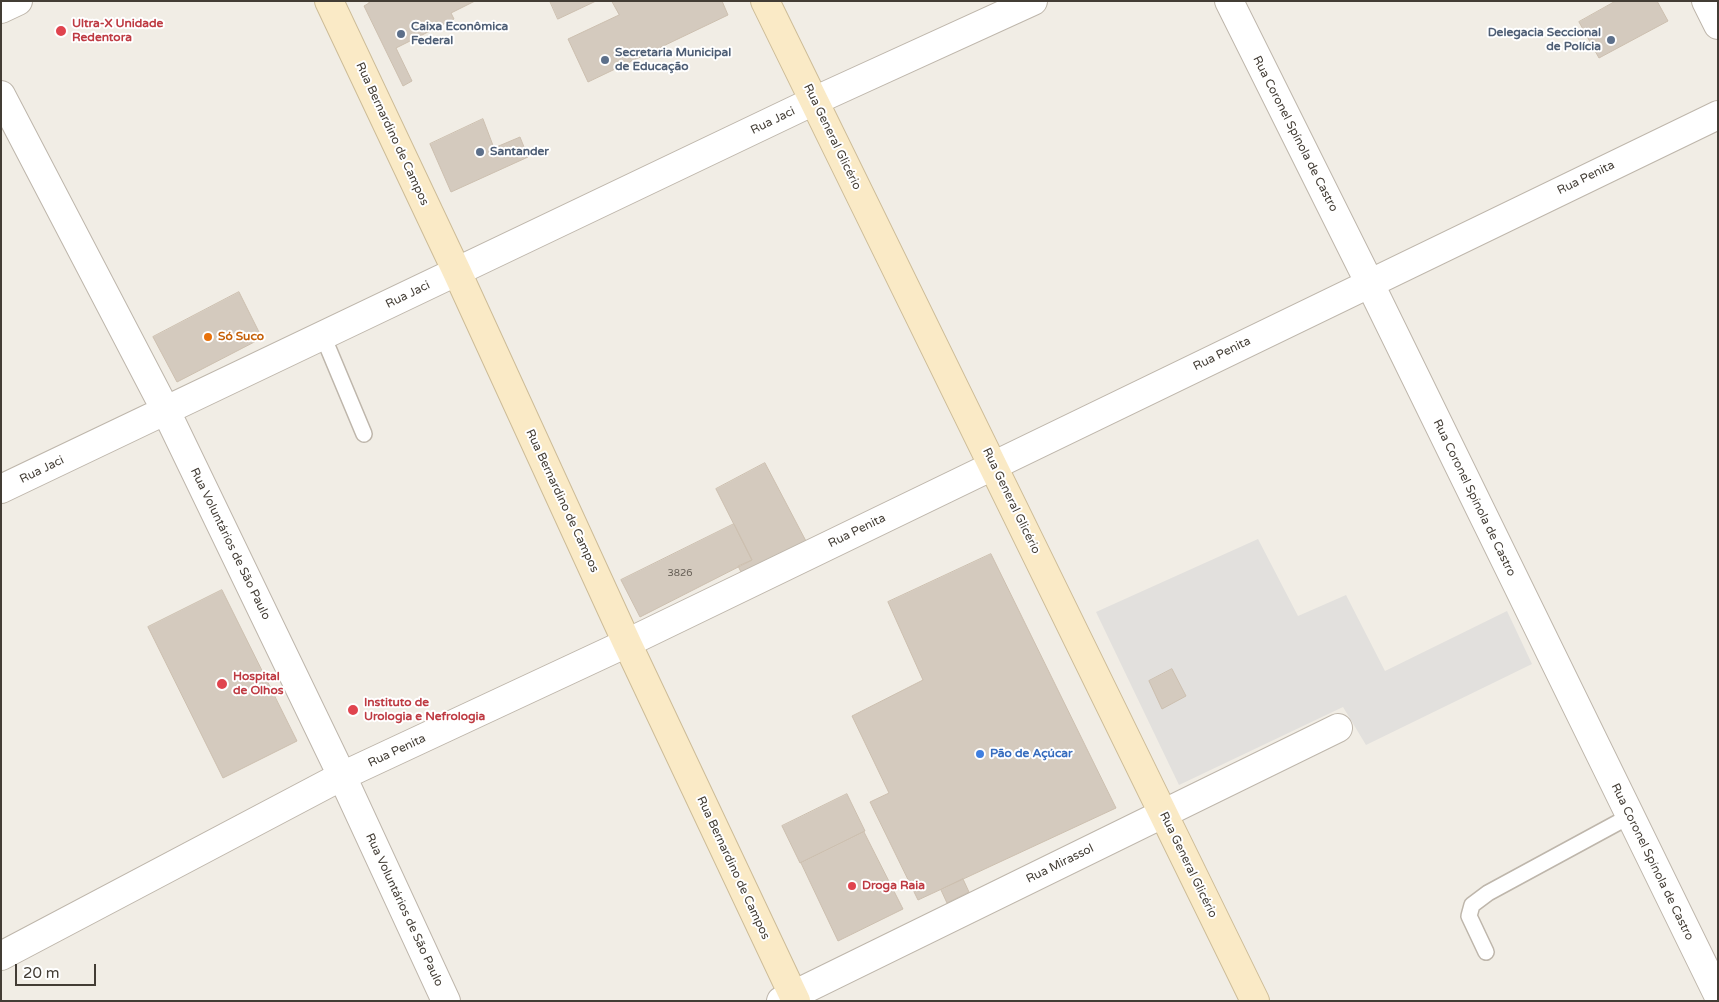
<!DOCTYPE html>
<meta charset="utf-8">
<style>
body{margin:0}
#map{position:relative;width:1719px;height:1002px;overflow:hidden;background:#f1ede5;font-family:"Varela Round",sans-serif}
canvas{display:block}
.frame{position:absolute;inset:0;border:2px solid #433d35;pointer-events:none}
.scale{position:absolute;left:15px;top:964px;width:81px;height:22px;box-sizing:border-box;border:2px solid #433d35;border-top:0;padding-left:6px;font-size:15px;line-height:18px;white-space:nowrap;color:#433d35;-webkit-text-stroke:4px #fff;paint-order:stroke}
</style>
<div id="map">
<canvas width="1719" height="1002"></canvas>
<div class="frame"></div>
<div class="scale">20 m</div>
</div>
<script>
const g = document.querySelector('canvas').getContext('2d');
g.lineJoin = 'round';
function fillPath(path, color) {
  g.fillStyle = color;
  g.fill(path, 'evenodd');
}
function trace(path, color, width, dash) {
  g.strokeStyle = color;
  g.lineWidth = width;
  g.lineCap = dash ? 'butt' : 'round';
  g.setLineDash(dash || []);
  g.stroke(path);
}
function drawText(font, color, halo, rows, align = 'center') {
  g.font = font + ' "Varela Round",sans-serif';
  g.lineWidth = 4;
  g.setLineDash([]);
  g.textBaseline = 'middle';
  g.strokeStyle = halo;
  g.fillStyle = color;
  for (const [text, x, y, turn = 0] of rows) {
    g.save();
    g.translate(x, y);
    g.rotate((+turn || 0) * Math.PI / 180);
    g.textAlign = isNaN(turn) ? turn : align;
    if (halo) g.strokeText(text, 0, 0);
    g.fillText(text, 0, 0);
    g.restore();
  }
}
fillPath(new Path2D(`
 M1258 539 1298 616 1346 595 1385 671 1507 611 1532 664 1366 745 1343 707 1179 785 1096 612Z`), '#e2e0dd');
const building = new Path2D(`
 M368 1H475L451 13 454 19 396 48 412 81 403 86 364 6 369 3Z
 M550 1H596L558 19Z
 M612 1H722L728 15 588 82 568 39 619 15Z
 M1616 1H1657L1668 21 1599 58 1579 22Z
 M483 119 494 148 520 137 528 157 451 192 430 144Z
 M239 292 262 338 177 382 153 337Z
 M765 463 807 543 743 576 738 566 752 560 716 489Z
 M734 524 752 560 640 617 621 580Z
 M991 554 1116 808 918 900 870 802 889 793 852 716 923 680 888 602Z
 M222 590 297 741 223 778 148 627Z
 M1172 669 1186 696 1162 709 1149 681Z
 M847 794 865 831 800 863 782 826Z
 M864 832 903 909 838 941 801 863Z
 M963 879 969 892 947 903 941 890Z`);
fillPath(building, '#d4cabe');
trace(building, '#ccbfaf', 1);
const lane = new Path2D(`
 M323 336 364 434
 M1486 952 1469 916 1472 905 1488 893 1630 816`);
const street = new Path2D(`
 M1229 1 1369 282 1718 995
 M1706 1 1718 25
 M1 9 18 1
 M1 95 166 411 342 776 446 1001
 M1 489 814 101 1033 1
 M1 956 342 776 627 643 1718 115
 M781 1001 1338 728`);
const secondary = new Path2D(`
 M329 1 457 272 627 643 796 1001
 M765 1 1255 1001`);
trace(lane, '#beb6ab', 18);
trace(street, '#beb6ab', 30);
trace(secondary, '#cdbc97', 30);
trace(lane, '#fff', 15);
trace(street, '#fff', 28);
trace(secondary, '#faeac6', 28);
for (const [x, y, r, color] of [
 [61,31,6,"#e0444e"],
 [401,34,5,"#5c6f8a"],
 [1611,40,5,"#5c6f8a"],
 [605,60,5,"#5c6f8a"],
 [480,152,5,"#5c6f8a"],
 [208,337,5,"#e8710a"],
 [222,684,6,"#e0444e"],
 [353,710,6,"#e0444e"],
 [980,754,5,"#3f7fe0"],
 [852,886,5,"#e0444e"]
]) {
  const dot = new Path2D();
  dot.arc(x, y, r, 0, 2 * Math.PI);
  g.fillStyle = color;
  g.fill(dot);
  trace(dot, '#fff', 2);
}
drawText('10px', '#676057', null, [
 ["3826",680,573]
]);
drawText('bold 12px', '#be3a42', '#fff', [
 ["Ultra-X Unidade",72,24],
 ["Redentora",72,38],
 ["Hospital",233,677],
 ["de Olhos",233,691],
 ["Instituto de",364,703],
 ["Urologia e Nefrologia",364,717],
 ["Droga Raia",862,886]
], 'left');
drawText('bold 12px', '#4e5e75', '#fff', [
 ["Caixa Econômica",411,27],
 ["Federal",411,41],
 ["Delegacia Seccional",1601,33,"right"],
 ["de Polícia",1601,47,"right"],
 ["Secretaria Municipal",615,53],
 ["de Educação",615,67],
 ["Santander",490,152]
], 'left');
drawText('12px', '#433d35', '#fff', [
 ["Rua Jaci",773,121,-26],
 ["Rua Bernardino de Campos",392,134,65],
 ["Rua Coronel Spínola de Castro",1295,134,63],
 ["Rua General Glicério",832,137,64],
 ["Rua Penita",1586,178,-26],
 ["Rua Jaci",408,295,-26],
 ["Rua Penita",1222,354,-26],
 ["Rua Jaci",42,470,-26],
 ["Rua Coronel Spínola de Castro",1474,498,64],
 ["Rua Bernardino de Campos",562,501,65],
 ["Rua General Glicério",1011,501,64],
 ["Rua Penita",857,531,-26],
 ["Rua Voluntários de São Paulo",230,544,64],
 ["Rua Penita",397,751,-25],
 ["Rua Coronel Spínola de Castro",1652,862,64],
 ["Rua Mirassol",1060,864,-26],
 ["Rua General Glicério",1188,865,64],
 ["Rua Bernardino de Campos",733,868,65],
 ["Rua Voluntários de São Paulo",404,910,65]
]);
drawText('bold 12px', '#c56008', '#fff', [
 ["Só Suco",218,337]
], 'left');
drawText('bold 12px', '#366cbe', '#fff', [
 ["Pão de Açúcar",990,754]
], 'left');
</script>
